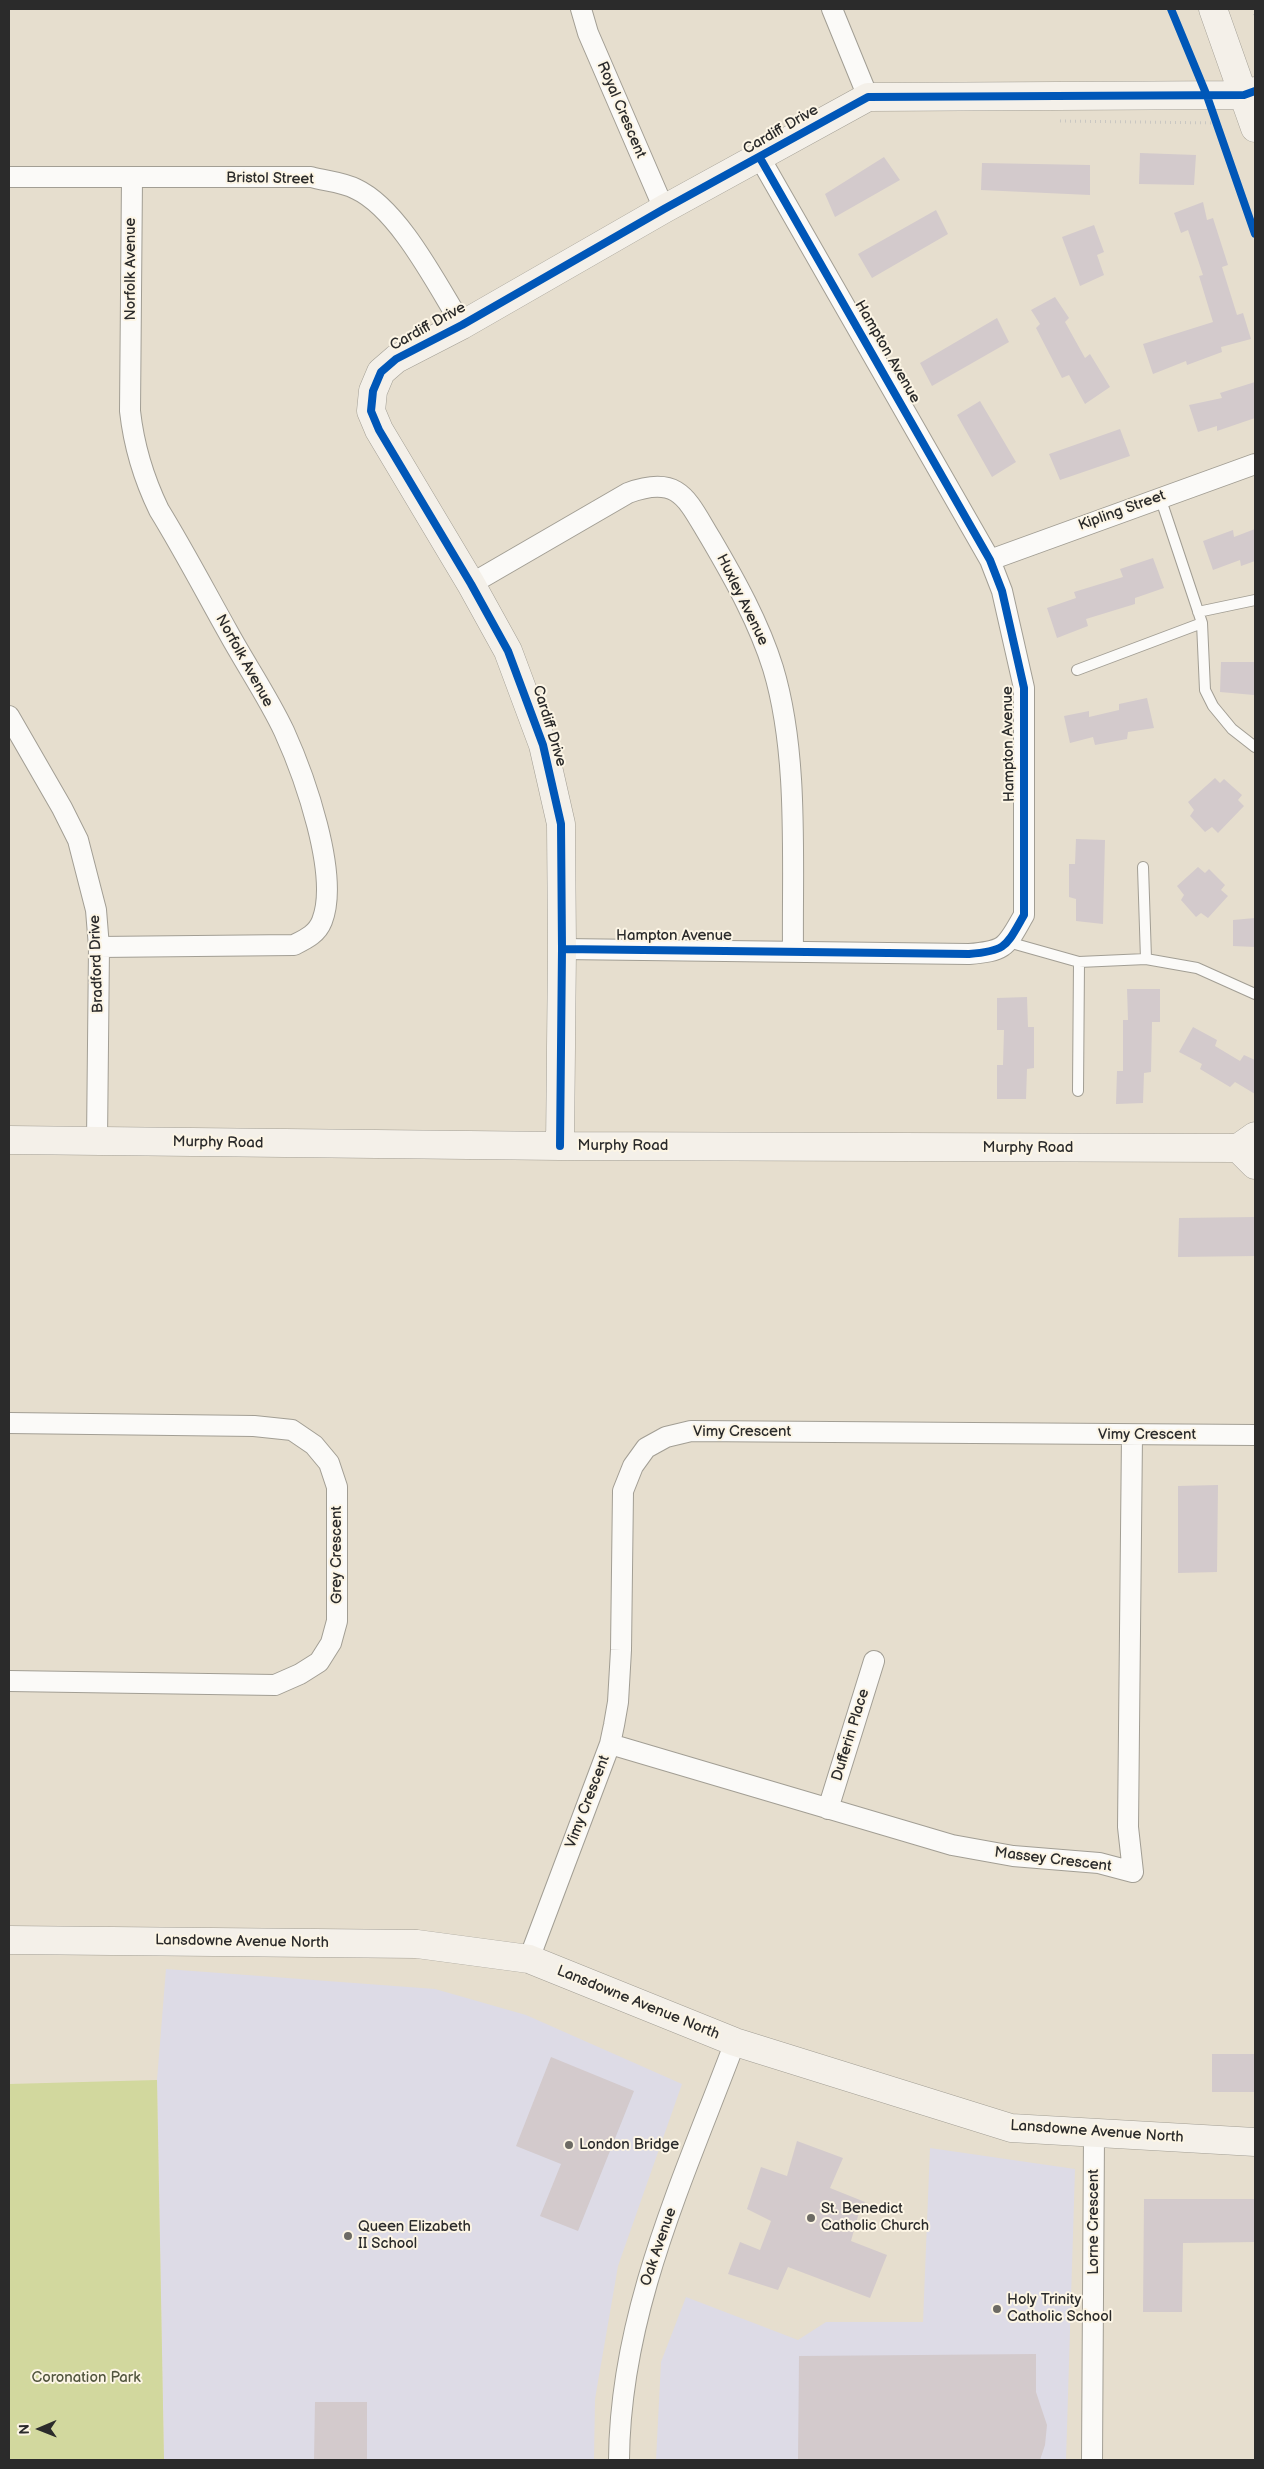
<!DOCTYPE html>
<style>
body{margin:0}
#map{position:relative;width:1264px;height:2469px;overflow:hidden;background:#e6dece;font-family:"Balsamiq Sans",sans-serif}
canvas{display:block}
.frame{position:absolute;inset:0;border:10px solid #2b2b2b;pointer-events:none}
.north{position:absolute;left:15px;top:2404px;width:50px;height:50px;-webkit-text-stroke:4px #fcf5e5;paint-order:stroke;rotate:269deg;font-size:14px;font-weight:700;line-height:20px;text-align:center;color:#2b2b2b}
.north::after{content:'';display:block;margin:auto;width:18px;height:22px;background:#2b2b2b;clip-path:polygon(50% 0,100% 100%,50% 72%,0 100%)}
</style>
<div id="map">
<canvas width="1264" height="2469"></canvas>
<div class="frame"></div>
<div class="north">N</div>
</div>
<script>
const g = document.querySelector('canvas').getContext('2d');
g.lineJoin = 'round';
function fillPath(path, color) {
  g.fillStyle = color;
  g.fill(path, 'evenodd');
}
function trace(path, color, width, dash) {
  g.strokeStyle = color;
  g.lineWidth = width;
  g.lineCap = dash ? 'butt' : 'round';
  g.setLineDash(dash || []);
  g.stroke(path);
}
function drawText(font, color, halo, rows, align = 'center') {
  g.font = font + ' "Balsamiq Sans",sans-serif';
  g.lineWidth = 4;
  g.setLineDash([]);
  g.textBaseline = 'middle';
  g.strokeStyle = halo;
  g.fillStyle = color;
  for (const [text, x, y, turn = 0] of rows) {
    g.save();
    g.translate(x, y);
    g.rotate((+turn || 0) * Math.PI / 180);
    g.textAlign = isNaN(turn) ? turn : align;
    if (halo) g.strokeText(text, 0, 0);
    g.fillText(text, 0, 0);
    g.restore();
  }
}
fillPath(new Path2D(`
 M166 1969 435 1989 526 2015 682 2084 618 2266 595 2399 594 2460H164L157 2080Z
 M930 2148 1075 2169 1066 2460H656L661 2362 686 2297 798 2340 826 2322H923Z`), '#dddbe6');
fillPath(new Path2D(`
 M157 2080 164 2460H9V2084Z`), '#d2d89e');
fillPath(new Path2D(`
 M1140 153 1196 155 1194 185 1139 184Z
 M884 157 900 180 835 217 825 194Z
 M982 163 1090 165V195L981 190Z
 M1203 202 1207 220 1213 218 1228 265 1222 267 1237 315 1243 313 1251 339 1221 347 1222 352 1187 365 1186 361 1153 374 1143 344 1213 322 1199 276 1203 275 1188 230 1181 233 1174 213Z
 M936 210 948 234 872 278 858 254Z
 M1094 225 1104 252 1097 255 1104 275 1080 286 1062 237Z
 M1055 297 1069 318 1065 322 1085 358 1090 354 1110 387 1085 404 1069 375 1062 378 1036 328 1040 324 1031 310Z
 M997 318 1009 342 932 386 920 363Z
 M1255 382V418L1217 431V426L1198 432 1189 405 1222 398 1220 393Z
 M980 401 1016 462 992 477 957 415Z
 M1120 429 1130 456 1060 480 1049 454Z
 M1255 529V561L1241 566 1240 560 1213 570 1203 541 1233 530 1234 537Z
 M1153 558 1164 588 1135 598V604L1086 619 1088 626 1057 638 1047 608 1076 598 1074 592 1123 577 1120 569Z
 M1221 662H1255L1254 695 1220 692Z
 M1147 698 1154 728 1128 732 1127 739 1095 745 1093 737 1070 743 1064 716 1089 711V717L1119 710V704Z
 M1215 778 1220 783 1224 779 1242 795 1238 800 1244 806 1218 833 1212 827 1205 832 1190 816 1194 810 1188 802Z
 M1076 839 1105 840 1103 924 1076 921V899L1069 897V864H1075Z
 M1198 867 1205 873 1209 869 1225 885 1221 890 1228 896 1208 918 1201 913 1196 917 1181 900 1184 895 1177 886Z
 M1255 918V947L1233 946V920Z
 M1127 989H1160V1022H1152L1151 1072 1144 1073 1143 1103 1116 1104 1117 1071H1123V1020H1128Z
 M1027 997 1028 1027H1034V1068L1027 1069 1026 1099H997V1065H1003L1004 1030H997V998Z
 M1193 1027 1217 1040 1215 1046 1240 1061 1244 1055 1255 1060V1094L1235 1082 1230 1087 1200 1069 1202 1064 1179 1052Z
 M1255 1217V1256L1178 1257 1179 1218Z
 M1218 1485 1217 1572 1178 1573V1486Z
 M1212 2054H1255V2092H1212Z
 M551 2057 634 2091 578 2231 540 2216 561 2164 516 2146Z
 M797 2141 843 2158 830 2188 865 2202 858 2216 851 2241 887 2255 870 2298 788 2267 778 2290 728 2274 740 2242 760 2250 771 2221 747 2209 761 2167 787 2176Z
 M1144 2199H1255V2242L1183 2243 1182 2312H1143Z
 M1036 2354V2392L1047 2425 1045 2445 1040 2460H798L799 2356Z
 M315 2402H367V2460H314Z`), '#d3cacc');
const lane = new Path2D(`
 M1160 497 1202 623 1205 690 1213 706 1232 729 1255 747
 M1198 612 1255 600
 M1077 670 1202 623
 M1143 867 1146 959
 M1008 942 1079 962 1146 959 1197 968 1255 994
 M1078 1091 1079 962`);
const street = new Path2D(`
 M581 9 588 33 664 209
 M832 9 868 97
 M9 177H311C325 181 343 182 356 189 399 209 437 285 462 325
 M990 560 1255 464
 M471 584 628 493C680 474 687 500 711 539 735 580 759 623 773 668 799 754 792 861 793 951
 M9 716 62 808 78 840 96 910 99 947 97 1141
 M99 947 294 945C306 939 317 934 322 921 340 875 304 775 284 731 268 697 246 665 228 632 205 591 183 549 159 510 143 477 134 447 130 411L132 178
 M562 949 969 954C1007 951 1006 946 1024 915V688L1002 591 990 560 760 158
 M9 1423 254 1426 292 1430 314 1445 329 1463 337 1487V1621L331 1643 319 1662 300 1674 275 1685 9 1681
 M610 1744 952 1845 1013 1856 1099 1863 1133 1872 1128 1827 1132 1435
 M828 1809 874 1661
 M529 1959 610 1744 614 1725 618 1702 621 1650 623 1491 633 1466 646 1448 666 1437 691 1431 1255 1435
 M619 2460C620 2312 684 2178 735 2042
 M1092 2460 1094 2134`);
const secondary = new Path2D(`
 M1213 9 1255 128
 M9 1140 560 1146 1238 1148 1255 1136
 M560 1146 562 949 561 824 543 745 508 651 471 584 379 430 371 411 373 391 381 372 396 359 462 325 664 209 868 97 1244 95 1255 91
 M1238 1148 1255 1165
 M9 1940 417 1944 529 1959 735 2042 1011 2128 1255 2142`);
trace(lane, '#a29e94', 12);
trace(street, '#a29e94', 22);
trace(secondary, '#a29e94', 29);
trace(new Path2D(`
 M1253 9 1255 16
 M1060 121 1217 123`), '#c9c7c3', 3, [1, 4]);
trace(lane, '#fbfaf8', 10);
trace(street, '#fbfaf8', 20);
trace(secondary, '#f4f0e9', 28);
trace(new Path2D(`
 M1171 9 1207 96 1255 234
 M562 949 969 954C1007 951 1006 946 1024 915V688L1002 591 990 560 760 158
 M560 1146 562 949 561 824 543 745 508 651 471 584 379 430 371 411 373 391 381 372 396 359 462 325 664 209 868 97 1244 95 1255 91`), '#0057b8', 8);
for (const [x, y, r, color] of [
 [569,2145,5,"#6c6a64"],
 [811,2218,5,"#6c6a64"],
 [348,2236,5,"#6c6a64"],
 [997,2309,5,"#6c6a64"]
]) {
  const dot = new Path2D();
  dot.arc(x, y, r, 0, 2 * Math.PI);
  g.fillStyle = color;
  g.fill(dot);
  trace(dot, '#fcf5e5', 2);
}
drawText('15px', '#2b2b2b', '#fcf5e5', [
 ["Royal Crescent",621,110,67],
 ["Cardiff Drive",781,130,-30],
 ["Bristol Street",270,179,1],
 ["Norfolk Avenue",131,269,-90],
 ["Cardiff Drive",428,327,-29],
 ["Hampton Avenue",887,352,60],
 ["Kipling Street",1122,511,-20],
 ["Huxley Avenue",742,600,64],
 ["Norfolk Avenue",244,661,61],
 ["Cardiff Drive",549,726,73],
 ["Hampton Avenue",1009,744,-91],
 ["Hampton Avenue",674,936],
 ["Bradford Drive",97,964,-92],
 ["Murphy Road",218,1143,1],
 ["Murphy Road",623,1146],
 ["Murphy Road",1028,1148],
 ["Vimy Crescent",742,1432],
 ["Vimy Crescent",1147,1435],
 ["Grey Crescent",337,1555,-90],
 ["Dufferin Place",851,1735,-73],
 ["Vimy Crescent",588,1802,-69],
 ["Massey Crescent",1053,1860,7],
 ["Lansdowne Avenue North",242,1942,1],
 ["Lansdowne Avenue North",638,2003,22],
 ["Lansdowne Avenue North",1097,2132,4],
 ["Lorne Crescent",1094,2222,-90],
 ["Oak Avenue",659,2247,-71]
]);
drawText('15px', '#2b2b2b', '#fcf5e5', [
 ["London Bridge",579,2145],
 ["St. Benedict",821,2209],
 ["Catholic Church",821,2226],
 ["Queen Elizabeth",358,2227],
 ["II School",358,2244],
 ["Holy Trinity",1007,2300],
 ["Catholic School",1007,2317]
], 'left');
drawText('15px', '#51553e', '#fcf5e5', [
 ["Coronation Park",86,2378]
]);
</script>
